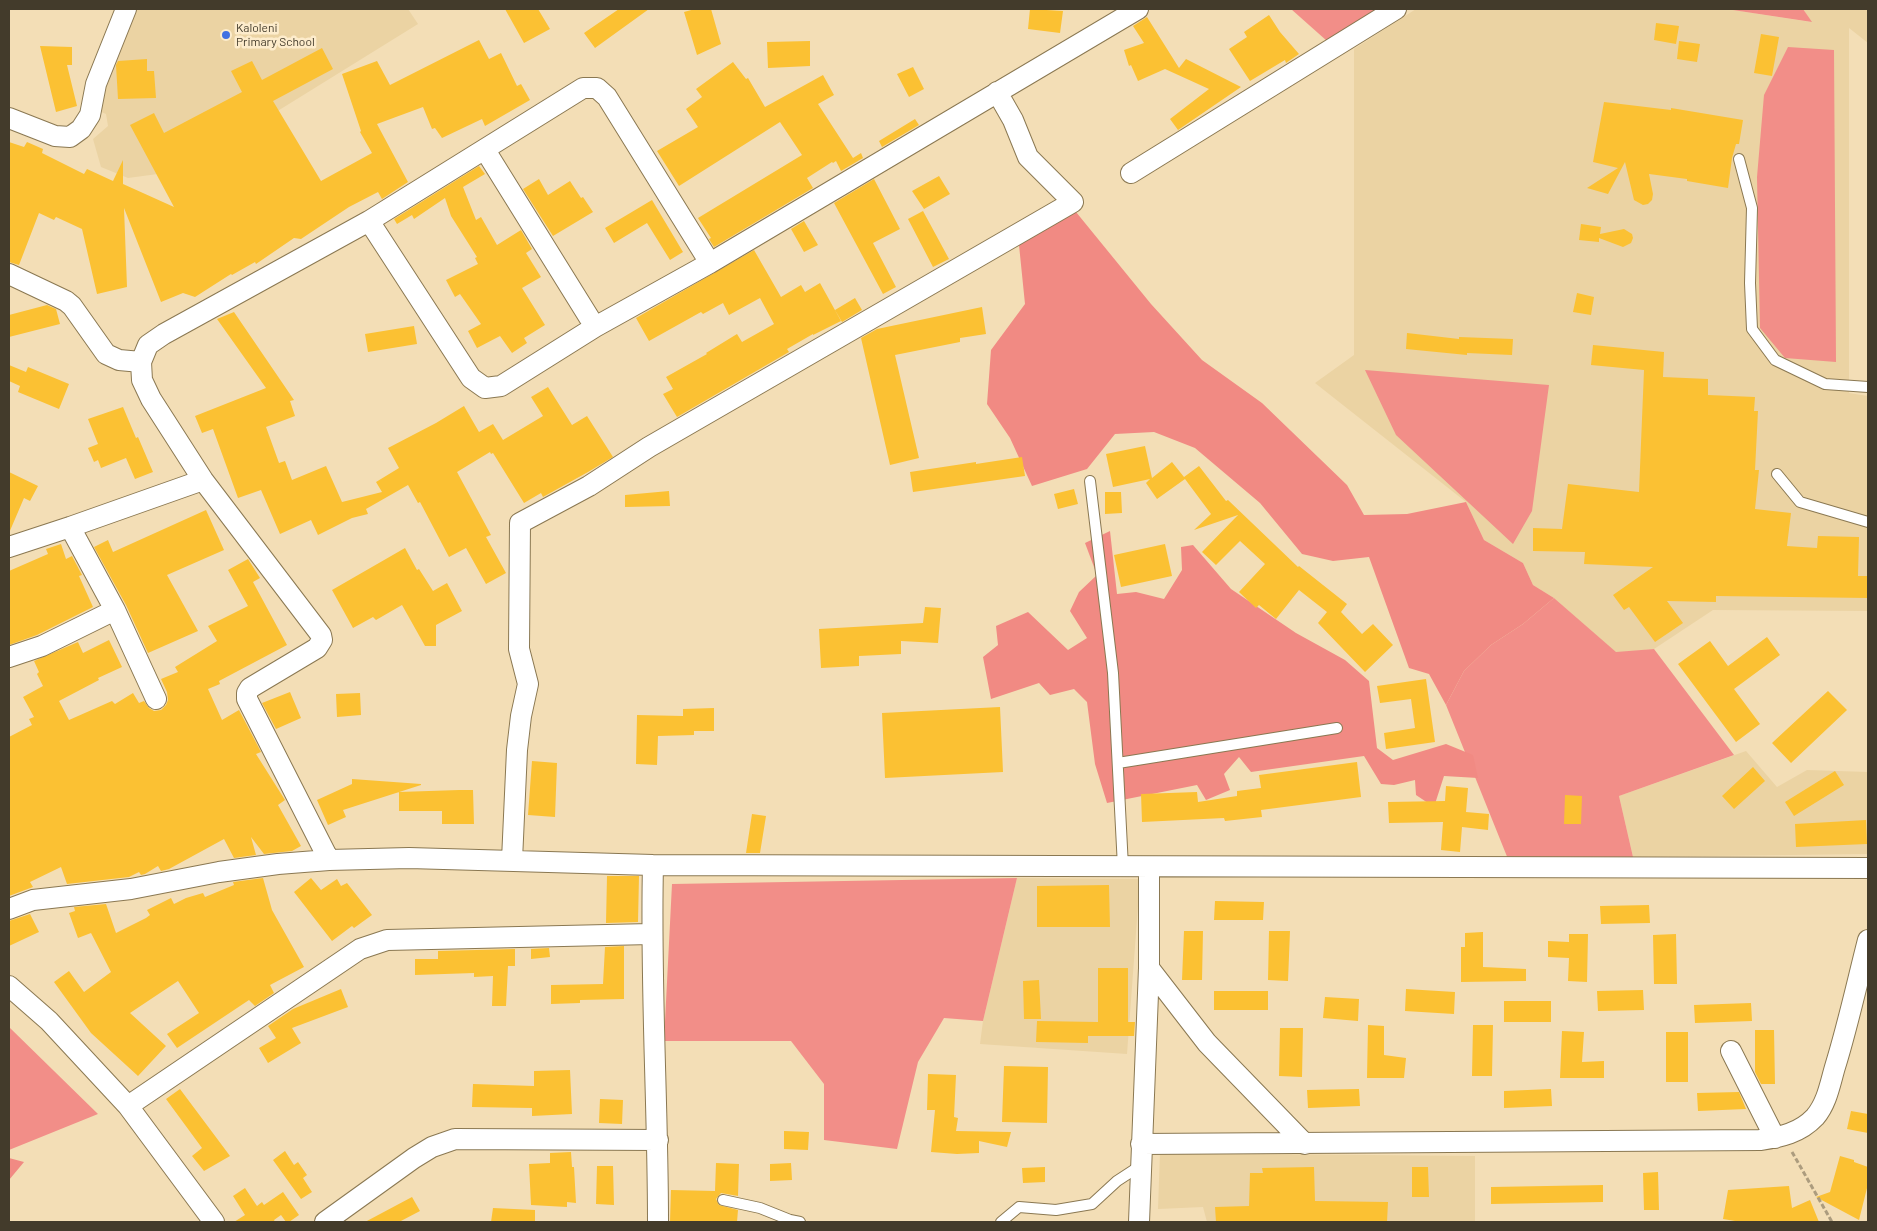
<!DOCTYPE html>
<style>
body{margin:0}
#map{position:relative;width:1877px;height:1231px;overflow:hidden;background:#f3deb6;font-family:Barlow,sans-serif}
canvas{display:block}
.frame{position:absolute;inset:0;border:10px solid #433b2b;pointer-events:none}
</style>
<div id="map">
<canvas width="1877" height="1231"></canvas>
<div class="frame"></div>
</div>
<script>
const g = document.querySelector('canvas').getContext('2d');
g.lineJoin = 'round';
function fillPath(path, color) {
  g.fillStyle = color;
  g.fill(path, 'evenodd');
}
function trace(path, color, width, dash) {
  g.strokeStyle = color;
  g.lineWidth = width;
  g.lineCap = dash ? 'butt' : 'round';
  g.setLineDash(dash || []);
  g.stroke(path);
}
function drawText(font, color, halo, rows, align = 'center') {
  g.font = font + ' Barlow,sans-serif';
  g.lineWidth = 5;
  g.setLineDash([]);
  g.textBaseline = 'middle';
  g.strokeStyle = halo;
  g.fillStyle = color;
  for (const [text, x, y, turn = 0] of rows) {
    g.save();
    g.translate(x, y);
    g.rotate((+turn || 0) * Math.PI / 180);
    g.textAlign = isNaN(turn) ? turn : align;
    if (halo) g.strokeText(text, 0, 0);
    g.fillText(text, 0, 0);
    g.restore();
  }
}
fillPath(new Path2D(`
 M134 9H408L418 24 276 112 165 173 128 178 101 167 93 139 108 126 106 114 97 110Z
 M1416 9H1726L1811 22 1803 9H1868V43L1849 28V393L1868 396V611L1713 610 1654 649 1616 653 1554 598 1533 585 1523 563 1484 540 1466 502 1315 383 1354 355V49Z
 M1746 751 1777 787 1807 770 1868 772V854L1633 857 1619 796Z
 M1017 878 1140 879 1127 1054 980 1044 983 1021Z
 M1160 1153 1475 1156V1222H1207L1203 1207 1158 1209Z`), '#ebd3a3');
fillPath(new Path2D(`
 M1291 9H1378L1327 41Z
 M1726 9H1803L1812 22Z
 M1788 47 1834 50 1836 362 1785 358 1760 328 1757 177 1764 95Z
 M1365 370 1549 385 1532 511 1513 544 1396 435Z
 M1554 598 1616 652 1654 649 1734 755 1619 796 1633 857 1508 859 1446 705 1464 671 1491 645 1523 624Z
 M1017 878 983 1021 944 1018 918 1062 897 1149 824 1140V1084L791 1041H664L672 884Z
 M9 1027 98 1114 9 1150Z`), '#f28e88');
fillPath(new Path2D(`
 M1076 212 1151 304 1202 360 1262 403 1347 485 1364 515 1407 514 1466 502 1484 540 1523 563 1533 585 1554 598 1523 624 1491 645 1464 671 1446 705 1429 674 1409 668 1369 557 1333 561 1302 554 1260 503 1195 448 1154 432 1115 434 1087 469 1032 486 1010 438 987 404 991 350 1025 304 1019 245Z
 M1110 531 1117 594 1136 592 1164 599 1182 570 1181 547 1193 545 1231 589 1296 633 1345 660 1369 681 1377 748 1393 760 1446 744 1473 755 1478 778 1444 776 1434 807 1416 795 1415 780 1394 785 1381 784 1364 756 1251 772 1239 757 1224 774 1230 790 1206 800 1197 785 1107 803 1095 764 1087 702 1074 689 1050 695 1039 683 991 699 983 657 998 645 996 626 1028 612 1068 650 1087 638 1070 611 1079 592 1097 575 1085 543Z
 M9 1158 24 1162 9 1180Z`), '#f18a83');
fillPath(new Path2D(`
 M505 9H538L550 29 524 43Z
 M619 9H649L595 48 584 33Z
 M695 9H711L721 44 697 55 684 12Z
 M1030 9 1063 11 1060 33 1028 29Z
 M1269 15 1280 32 1299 54 1286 63 1285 60 1250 81 1229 49 1247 37 1244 32Z
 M1147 17 1179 68 1186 59 1241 87 1178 130 1170 119 1209 89 1165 69 1138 81 1131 65 1129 66 1124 50 1144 43 1133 26Z
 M1656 23 1679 26 1676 44 1654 40Z
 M1761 34 1779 37 1772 76 1754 73Z
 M479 40 489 59 501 53 517 86 521 84 530 100 485 126 482 119 442 138 435 128 432 129 423 107 377 124 408 182 382 199 378 192 349 207 301 239 294 238 256 264 255 262 232 275 231 274 195 297 183 293 161 302 124 208 127 287 97 294 82 229 56 217 54 220 39 213 19 265 9 262V142L24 147 27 142 43 149 42 153 84 174 87 169 113 181 123 160V184L174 207 130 125 154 113 164 133 242 92 231 71 252 61 262 80 322 48 333 69 273 101 321 181 372 153 360 132 361 131 342 74 377 61 390 85Z
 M810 41V66L768 68 767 42Z
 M1679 41 1700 44 1697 62 1677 59Z
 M40 46 72 47V65H67L77 106 56 112Z
 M147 59V71H154L156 98 118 99 116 65 118 61Z
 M733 62 746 79 748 78 765 107 823 75 834 95 818 104 853 158 861 153 863 158 841 171 836 161 833 163 832 162 807 178 813 188 714 247 709 239 711 238 698 218 802 155 780 122 679 186 657 151 698 127 686 109 702 97 696 89Z
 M913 67 924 89 909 97 897 74Z
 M1604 102 1671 110V108L1743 120 1739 144H1736L1732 158 1728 188 1687 181V179L1649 174 1653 194 1652 200 1648 204 1643 205 1634 200 1625 162 1608 194 1587 188 1618 168 1593 162Z
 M915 119 919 125 882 147 879 141Z
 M479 166 485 174 463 187 476 220 481 217 497 245 521 230 532 249 526 253 541 277 522 288 545 325 524 338 527 343 512 353 500 336 477 348 468 331 481 324 460 294 455 297 446 280 478 264 475 258 477 257 451 216 445 198 414 219 412 215 397 224 394 219Z
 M939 176 950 194 924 209 912 191Z
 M539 179 548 195 570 181 581 198 583 197 593 212 553 236 523 189Z
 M874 179 900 229 873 243 896 287 883 294 834 203Z
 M652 200 683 252 670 260 647 223 614 243 605 228Z
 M923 211 949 259 933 267 908 219Z
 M804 221 818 245 804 252 791 229Z
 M1581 224 1601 227 1600 234 1624 229 1632 234 1633 238 1631 243 1623 247 1599 238V242L1579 240Z
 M754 250 781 297 801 285 805 292 820 283 841 321 813 335V334L787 349 789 352 677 417 663 394 673 389 666 377 707 354 706 353 737 334 742 342 774 324 760 298 729 315 723 303 703 314 701 312 649 341 636 318Z
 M1577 293 1594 297 1591 315 1573 312Z
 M855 298 862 310 842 322 835 310Z
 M47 305 56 309 60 324 9 337V315Z
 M982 307 986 334 960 338V342L895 355 919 458 890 465 861 338 877 329Z
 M234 312 294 400 290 401 295 416 266 427 279 463 285 461 292 480 326 466 342 502 382 492 376 482 399 468 388 448 436 423 464 406 479 432 493 424 503 440 543 416 531 397 548 387 572 425 587 416 613 457 588 472 543 497 541 493 524 503 493 453 491 454 490 452 457 472 491 535 486 537 506 573 486 584 466 548 449 557 420 502 418 503 408 485 366 509 368 514 352 518 318 535 311 520 280 534 261 490 238 498 213 429 202 433 195 416 266 388 217 319Z
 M414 326 417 344 368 352 365 334Z
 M1407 333 1459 339V337L1513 339 1512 355 1467 353V355L1406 349Z
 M1593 345 1664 352 1663 377 1708 379V395L1755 397 1754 411H1758L1755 470H1759L1755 509 1791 513 1787 546 1817 548 1818 536 1859 537 1858 576H1868V598L1716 596V602L1667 601 1683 623 1655 642 1629 607 1624 610 1613 595 1653 567 1584 564 1585 552 1533 551V528L1562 529 1568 484 1639 492 1644 370 1591 365Z
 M9 365 26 372 28 367 69 384 59 409 18 392 20 386 9 381Z
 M123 407 136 438 138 437 153 472 135 479 126 458 101 468 98 460 94 462 88 448 98 444 88 419Z
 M1145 446 1152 478 1172 462 1184 477 1199 466 1226 501 1228 500 1298 567 1299 566 1347 604 1341 612 1362 634 1373 624 1393 645 1365 672 1318 623 1327 612 1299 590 1276 619 1259 605 1256 608 1239 592 1265 564 1240 541 1216 565 1202 552 1238 515 1194 530 1211 514 1185 479 1157 499 1146 483 1150 479 1113 487 1106 454Z
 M1022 457 1025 476 913 492 910 472 976 462V464Z
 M9 472 38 486 30 501 24 498 9 533Z
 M1074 489 1078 504 1058 509 1054 494Z
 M669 491 670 506 625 507V495Z
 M1105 492H1121L1122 513 1105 514Z
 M206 510 224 550 167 575 198 631 148 653 126 605 94 547 108 540 113 552Z
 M61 544 66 559 72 556 82 575 79 576 93 607 37 635 9 645V571L48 554 46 549Z
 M1165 544 1172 576 1121 587 1114 555Z
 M405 548 417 570 419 569 433 591 447 583 462 611 436 625V646H425L402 605 376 620 373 617 353 628 332 590Z
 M248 559 260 578 253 582 287 645 219 681 220 684 208 689 222 720 239 710 261 752 256 754 285 800 278 805 301 846 292 851 264 854 251 837 256 855 234 858 224 839 169 869 161 871 158 866 145 874 141 875 139 872 129 877 67 884 61 867 30 882 33 887 9 896V737L32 725 29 719 34 717 23 697 43 686 37 674 39 672 34 661 78 642 83 653 109 640 122 667 98 678 99 680 59 701 69 720 112 701 115 704 133 693 139 703 144 701 149 708 154 711 161 710 166 705 168 700 167 692 161 679 178 672 175 667 217 641 208 626 248 606 228 570Z
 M925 607 941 608 938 643 901 641V654L859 656V666L821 668 819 629 923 623Z
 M1767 637 1780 655 1734 689 1760 724 1736 742 1678 664 1710 641 1728 666Z
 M1426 679 1435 742 1386 749 1384 733 1415 728 1411 699 1380 703 1377 686Z
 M1828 691 1847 710 1791 763 1772 743Z
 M290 692 301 718 276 729 262 703Z
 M360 693 361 715 337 717 336 694Z
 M1000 707 1003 772 885 778 882 713Z
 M714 708V731H694V735L658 736 657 765 636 764 637 715 683 716V709Z
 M532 761 557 763 555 817 528 815Z
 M1357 762 1361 797 1261 810 1262 817 1225 821 1224 818 1142 822 1141 794 1197 792 1198 802 1237 796V791L1261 788 1259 775Z
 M1753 767 1765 781 1734 809 1722 796Z
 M1835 771 1844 785 1794 816 1785 802Z
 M352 779 421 784V785L343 810 346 817 328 825 317 800 352 784Z
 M1446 786 1468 788 1466 812 1489 814 1488 830 1462 827 1460 852 1441 850 1443 822 1389 823 1388 802 1445 801Z
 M459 790H473L474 824H442V811H399V792Z
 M1565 795 1582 796 1581 824H1564Z
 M752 814 766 816 760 853H746Z
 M1866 820 1867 844 1796 847 1795 824Z
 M607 876H639L638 922 606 923Z
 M263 878 272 910 304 967 270 985 274 993 255 1006 249 1000 177 1048 167 1034 199 1013 178 981 130 1013 166 1046 138 1076 91 1033 54 982 69 971 84 992 111 972 91 933 78 938 69 913 75 911 74 907 106 904 116 933 146 918 150 915 147 910 171 898 174 904 186 898 203 893 205 897 234 885 233 882Z
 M311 878 321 890 337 879 341 886 347 883 372 915 354 928 352 926 332 941 294 892Z
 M1109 885 1110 927H1037V886Z
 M1215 901 1264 902 1263 920H1214Z
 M1649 905 1650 923 1601 924 1600 906Z
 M30 914 39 932 9 946V921Z
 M1184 931H1203L1202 980H1182Z
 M1269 931H1290L1288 981 1268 980Z
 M1483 932V967L1526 969V981L1461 982V947H1465V933Z
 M1569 934H1588L1587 982 1568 981 1569 958 1548 957V941L1569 942Z
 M1676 934 1677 984H1654L1653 935Z
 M624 946V999L580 1000V1003L551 1004V985L603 984 605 947Z
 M549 948 550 957 531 959V949Z
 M515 949V966H508L506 1006H492L493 976 474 977V973L415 975V959H438V951Z
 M1098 968H1128V1022H1135L1134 1036H1088V1043L1036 1042 1037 1021 1098 1022Z
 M1039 980 1041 1019H1024L1023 981Z
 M341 989 348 1007 292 1028 301 1043 268 1063 259 1048 276 1038 268 1026 293 1009Z
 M1406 989 1455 992 1454 1014 1405 1011Z
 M1643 990 1644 1010 1598 1011 1597 991Z
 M1214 991H1268V1010H1214Z
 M1325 997 1359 999 1358 1021 1323 1018Z
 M1504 1001H1551V1022H1504Z
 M1751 1003 1752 1021 1695 1023 1694 1005Z
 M1368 1025 1384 1026V1055L1406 1058 1404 1078H1367Z
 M1473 1025H1493L1492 1076H1472Z
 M1280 1028H1303L1302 1077 1279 1076Z
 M1755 1030H1774L1775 1084H1761L1755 1072Z
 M1562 1031 1584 1032 1582 1062 1604 1061V1078H1560Z
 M1666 1032H1688V1082H1666Z
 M1004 1066 1048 1067 1047 1123 1002 1122Z
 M570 1070 572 1114 532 1116V1108L472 1107 473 1084 534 1086V1071Z
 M928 1074 956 1075 954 1117 958 1118 956 1131 1011 1132 1007 1147 979 1141V1153L957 1154 931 1152 935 1110H927Z
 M180 1089 230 1156 204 1171 192 1156 202 1148 166 1099Z
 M1359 1089 1360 1106 1308 1108 1307 1090Z
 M1551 1089 1552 1106 1504 1108V1091Z
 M1739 1092 1746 1109 1698 1111 1697 1093Z
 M600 1099 623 1100 622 1124 599 1123Z
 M1851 1111 1868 1114V1133L1847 1129Z
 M784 1131 809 1132 808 1150 784 1149Z
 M285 1151 294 1165 298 1162 307 1175 303 1178 312 1192 301 1199 273 1160Z
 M571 1152 572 1167H574L576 1203 567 1202V1207L531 1205 529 1164 550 1163V1153Z
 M1840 1156 1854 1160V1162L1868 1167V1184L1859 1220 1816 1197 1830 1192Z
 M716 1163 739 1164 738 1196 721 1193 716 1199 719 1205 738 1210 737 1222H670L671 1190 715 1191Z
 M791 1163 792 1180 770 1181V1164Z
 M597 1166H613L614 1205 596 1204Z
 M1045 1167V1182L1023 1183 1022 1168Z
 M1314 1167 1315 1201 1388 1202 1387 1222H1216L1215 1207 1249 1206 1250 1173H1263L1262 1168Z
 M1412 1167H1428L1429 1197H1412Z
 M1658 1172 1659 1210H1644L1643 1173Z
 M1603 1185V1202L1491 1204V1187Z
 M1789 1186 1792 1208 1810 1200 1819 1222H1741L1723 1219 1728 1190Z
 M245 1188 257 1206 262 1202 264 1205 283 1192 299 1215 289 1222H286L281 1215 274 1220 275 1222H234L245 1215 233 1196Z
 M412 1197 420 1211 399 1222H365Z
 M493 1208 535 1210V1222H491Z`), '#fbc133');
const service = new Path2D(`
 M1739 159 1752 208 1750 283 1752 329 1775 360 1825 384 1868 387
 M1777 474 1800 502 1868 522
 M1090 481 1113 673 1123 867
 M1118 763 1337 728
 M723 1200 760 1208 790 1220 800 1222
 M1001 1222 1019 1207 1056 1210 1092 1204 1117 1181 1140 1166`);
const minor = new Path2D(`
 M9 118 55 136 70 137 81 129 90 115 96 84 126 9
 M485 150 595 327
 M1131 173 1396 9
 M710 263 1138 9
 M9 274 66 301 72 306 106 354 119 360 141 362
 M70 527 115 610 156 699
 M9 547 70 527 203 480
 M9 657 42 646 115 610
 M329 860 247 699V693L250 688 317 648 322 640 321 635 203 480 151 399 142 380 141 362 148 345 164 334 369 221 583 88H597L607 97 710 263 595 327 501 386 485 388 471 378 369 221
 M512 860 517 750 521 716 528 684 519 649 520 523 589 486 649 447 1073 202 1028 157 1013 120 997 92
 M653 865C650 984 658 1103 658 1222
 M9 909 33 900 131 889 219 872 278 864 329 860 409 858 653 865 1868 868
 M1149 968 1207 1043 1305 1144
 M9 986 49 1021 128 1106 214 1222
 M1731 1051 1775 1138
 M128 1106 360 949 387 940 651 934
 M1141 1144 1760 1140C1781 1137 1800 1133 1815 1117 1827 1103 1830 1084 1835 1067 1848 1025 1857 983 1868 940
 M325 1222 414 1158 432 1147 455 1139 658 1140
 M1139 1222 1149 968V867`);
trace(service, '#8a7852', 12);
trace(minor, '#8a7852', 22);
trace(new Path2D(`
 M1792 1152 1832 1222`), '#ac9c7e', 3, [5, 2.5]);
trace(service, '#fff', 10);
trace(minor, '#fff', 20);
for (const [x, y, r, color] of [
 [226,35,5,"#4271e2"]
]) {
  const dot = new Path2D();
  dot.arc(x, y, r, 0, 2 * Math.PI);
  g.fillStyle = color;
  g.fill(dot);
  trace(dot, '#fdeccc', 2);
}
drawText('12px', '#433b2b', '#fdeccc', [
 ["Kaloleni",236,28],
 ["Primary School",236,42]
], 'left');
</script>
